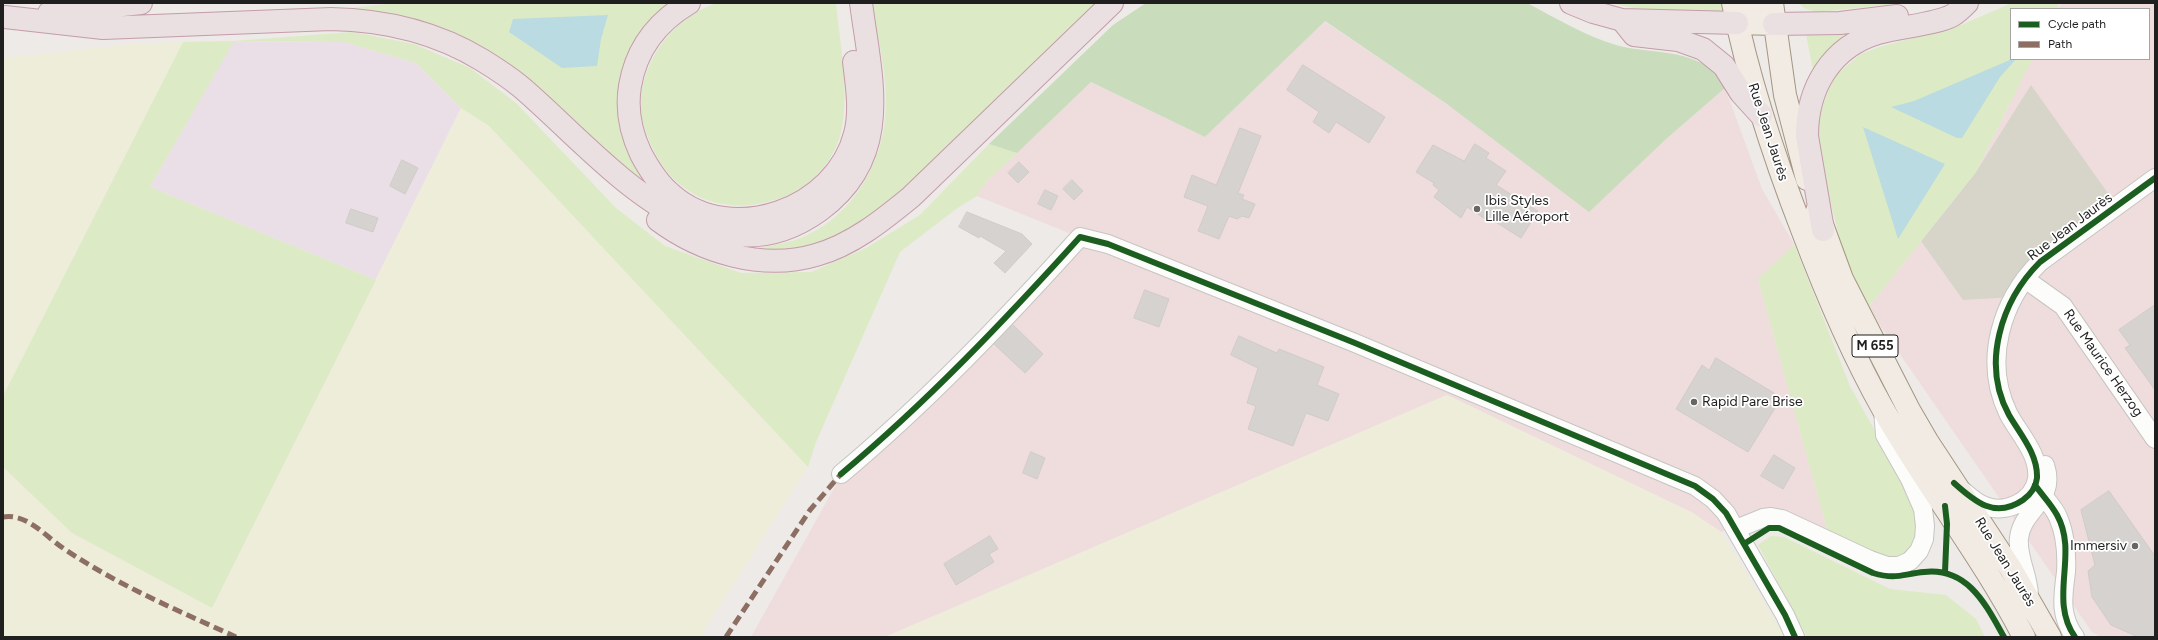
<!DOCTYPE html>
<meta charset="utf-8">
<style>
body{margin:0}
#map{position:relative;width:2158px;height:640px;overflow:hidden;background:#edeae7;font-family:Figtree,sans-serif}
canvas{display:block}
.frame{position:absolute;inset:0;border:4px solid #1f1f1f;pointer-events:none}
.legend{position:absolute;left:2010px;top:8px;width:140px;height:52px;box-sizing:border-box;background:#fff;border:1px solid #a5a5a5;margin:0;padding:5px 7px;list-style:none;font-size:12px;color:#1f1f1f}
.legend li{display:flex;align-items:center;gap:8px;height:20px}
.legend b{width:20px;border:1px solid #a5a5a5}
</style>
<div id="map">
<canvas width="2158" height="640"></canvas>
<div class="frame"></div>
<ul class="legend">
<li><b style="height:5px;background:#1b5e20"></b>Cycle path</li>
<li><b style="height:5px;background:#8d6e63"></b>Path</li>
</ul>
</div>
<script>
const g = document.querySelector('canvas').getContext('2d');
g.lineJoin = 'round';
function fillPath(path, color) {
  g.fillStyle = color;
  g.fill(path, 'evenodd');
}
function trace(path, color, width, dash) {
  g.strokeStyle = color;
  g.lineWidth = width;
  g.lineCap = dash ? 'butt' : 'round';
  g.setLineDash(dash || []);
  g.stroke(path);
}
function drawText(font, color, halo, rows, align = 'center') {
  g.font = font + ' Figtree,sans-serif';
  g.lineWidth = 3.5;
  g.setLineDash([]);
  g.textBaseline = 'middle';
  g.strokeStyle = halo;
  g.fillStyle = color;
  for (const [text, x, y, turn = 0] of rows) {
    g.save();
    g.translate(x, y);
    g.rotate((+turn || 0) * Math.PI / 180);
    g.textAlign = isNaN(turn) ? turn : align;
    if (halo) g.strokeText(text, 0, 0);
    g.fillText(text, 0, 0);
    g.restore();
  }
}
fillPath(new Path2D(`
 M2062 3H2155V637H2101L2092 632 1868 308 1976 172 2032 59H2149V9H2057Z
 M1324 21 1447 104 1665 140 1725 88 1762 189 1794 244 1758 279 1828 533 1777 508 1721 532 1691 512 1447 395 885 637H751L842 474 1079 237 977 196 986 182 1091 82 1205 137Z`), '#efdddd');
fillPath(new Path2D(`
 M233 41 344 42 416 63 461 108 376 280 150 187Z`), '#ebdfe7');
fillPath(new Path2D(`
 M2031 85 2117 206 2013 297 1963 300 1921 241 1976 172Z`), '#d7d5c9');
fillPath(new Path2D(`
 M183 42 3 396V58L133 44Z
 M461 108 489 126 808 467 700 637H3V467L72 533 212 608Z
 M1447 395 1691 512 1721 532 1785 637H885Z`), '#eeedda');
fillPath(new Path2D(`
 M395 3H669L646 26 619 104 626 147 644 177 666 202 416 21 351 8Z
 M717 3H836C840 44 850 93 841 132 835 159 813 184 788 195 735 218 678 203 653 149 648 138 643 127 641 114 637 65 672 18 717 3Z
 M872 3H1096L909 186 868 218 830 240 791 251 757 248C774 245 790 243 805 236 855 214 885 159 886 106 887 72 877 36 872 3Z
 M1611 3H1721L1722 11C1684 12 1648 13 1611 3Z
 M1799 3H1906L1816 12 1804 8Z
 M2012 3H2060L2057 9H2011V59H2032L1976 172 1868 308 1843 251 1830 201 1818 145 1819 113 1830 87 1837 74 1861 54 1879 47 1961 25Z
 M1860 30 1814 75 1806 34Z
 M353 32 414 44 470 68 516 103 616 208 665 246 741 273 811 272 866 248 920 215 989 144 1017 153 986 182 977 196 956 209 900 252 816 442 808 467 489 126 461 108 416 63 344 42 234 41 150 187 376 280 212 608 72 533 3 467V396L183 42 233 41Z
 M1794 244 1850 386 1916 505C1920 529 1919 538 1903 556L1885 557 1828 533 1758 279Z
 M1771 536 1784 537 1890 589 1946 595 1976 619 1985 637H1807L1758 545Z`), '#dcebc5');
fillPath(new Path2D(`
 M1146 3H1527C1556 18 1585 36 1616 45 1646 54 1684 48 1710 69 1716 73 1720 82 1725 88L1665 140 1589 212 1447 104 1325 21 1205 137 1091 82 1017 153 989 144 1113 25Z`), '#c9dcbc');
fillPath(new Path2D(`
 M608 15 601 39 597 66 562 68 509 32 513 19Z
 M2012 59H2016L2000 77 1962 138H1957L1891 107 1914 101Z
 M1863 127 1945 164 1898 239Z`), '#b9dbe1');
const building = new Path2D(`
 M1303 65 1385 117 1369 143 1336 122 1329 133 1313 122 1319 112 1287 90Z
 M1240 128 1261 136 1238 193 1244 195 1242 199 1255 204 1249 218 1242 216 1237 219 1229 216 1219 239 1198 231 1208 206 1184 197 1192 175 1216 185Z
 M1475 144 1489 153 1486 158 1506 171 1496 185 1538 211 1521 238 1491 219 1490 222 1467 207 1461 218 1434 197 1439 190 1433 185 1434 183 1416 172 1433 145 1464 161Z
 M402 160 418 168 405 194 390 186Z
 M1019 162 1029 172 1018 183 1008 173Z
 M1072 180 1083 191 1074 200 1063 189Z
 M1045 190 1058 196 1051 210 1038 204Z
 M351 209 378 218 373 232 346 223Z
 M967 212 1022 234 1032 244 1005 273 994 263 1006 251 980 236 979 238 959 227Z
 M1145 290 1169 299 1159 327 1134 318Z
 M2155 305V390L2125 348 2130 345 2119 330Z
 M1013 325 1043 354 1025 373 994 344Z
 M1239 336 1277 353 1279 349 1324 367 1317 385 1339 394 1328 421 1306 413 1293 446 1248 429 1256 406 1247 403 1258 368 1231 355Z
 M1716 358 1774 393 1768 404 1775 408 1748 452 1676 409 1702 365 1709 370Z
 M1031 452 1045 458 1037 479 1023 473Z
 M1774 455 1795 468 1783 489 1761 476Z
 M2109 491 2155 556V637H2138L2111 625 2092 597 2088 571 2095 565 2081 510Z
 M990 536 998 549 989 554 994 562 956 585 944 564Z`);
fillPath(building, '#d6d2d0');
trace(building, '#d0ccc8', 1);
const minor = new Path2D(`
 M2025 279 2063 306 2155 439
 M841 474C927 402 1005 320 1080 237L1108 244 1355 343 1695 486 1713 499 1726 513 1785 615 1795 637
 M2038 489C2044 498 2054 507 2058 517 2065 533 2067 555 2066 572 2063 596 2059 615 2075 637
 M1962 490C1969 496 1976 503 1985 506 2005 514 2033 502 2037 479 2040 454 2018 433 2008 413 1983 361 2001 301 2040 262L2155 178
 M1736 529 1763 518 1771 517 1782 519 1870 560 1887 566H1899L1910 561 1919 551 1924 539 1925 526 1923 509 1910 479 1885 435 1883 410
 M2029 596C2029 576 2017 558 2019 538 2022 509 2057 501 2045 465`);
const major = new Path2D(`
 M1733 3C1749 82 1774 157 1803 232 1826 293 1851 352 1883 409 1927 487 1983 557 2024 637
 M1753 3 1765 18 1774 24
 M1772 3 1785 95 1807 179
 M1737 23 1774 24
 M1817 211 1842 279 1909 410 1927 441 2011 569 2050 637`);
const highway = new Path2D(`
 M689 3C657 22 636 50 630 86 626 110 631 133 641 154 649 169 658 184 672 195 732 247 836 209 855 134 861 111 857 86 854 62
 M1571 3 1593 12 1622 20 1737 23
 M49 13 141 3
 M5 17 103 28 331 19C384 20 436 32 482 60 495 68 509 77 521 87 599 153 706 293 820 210 894 156 871 79 861 3
 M1622 20 1634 35 1678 40 1703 49 1724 66 1741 93 1761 115
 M1774 24 1840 23 1897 16
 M658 220C701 252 762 271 816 255 852 245 883 220 911 197L1112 3
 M1823 230 1807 136C1807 88 1831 47 1878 33 1898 27 1938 24 1953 15 1958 12 1963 7 1967 3`);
trace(minor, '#c6c5c3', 20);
trace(major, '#a39683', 24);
trace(highway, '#c49caa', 24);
trace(minor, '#fcfcfb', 18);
trace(major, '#f1ebe4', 22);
trace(highway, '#eadfe1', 22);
trace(new Path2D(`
 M3 517C27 513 45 536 63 548 117 585 177 610 236 637
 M726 637 810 510 841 474`), '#8d6e63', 5, [10, 5]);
trace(new Path2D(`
 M841 474C927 402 1005 320 1080 237L1108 244 1355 343 1695 486 1713 499 1726 513 1785 615 1795 637
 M1954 483C1975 502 1995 519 2023 500 2030 495 2036 487 2037 478 2038 454 2020 434 2009 415 1981 364 2001 301 2040 262L2155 178
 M2035 485C2042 495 2051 504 2057 515 2079 554 2048 599 2075 637
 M1945 506 1947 524 1945 572
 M1744 544 1769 528H1779L1873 573C1896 580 1903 574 1924 572 1968 567 1986 605 2004 637`), '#1b5e20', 6);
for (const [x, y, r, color] of [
 [1477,209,4,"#676665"],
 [1694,402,4,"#676665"],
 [2135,546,4,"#676665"]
]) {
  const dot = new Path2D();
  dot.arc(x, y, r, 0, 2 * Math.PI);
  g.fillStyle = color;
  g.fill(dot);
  trace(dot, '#fff', 1.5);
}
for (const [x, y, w] of [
 [1875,346,46]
]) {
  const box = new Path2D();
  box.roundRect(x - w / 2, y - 11, w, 22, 3);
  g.fillStyle = '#fff';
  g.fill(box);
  trace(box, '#1f1f1f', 1);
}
drawText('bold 13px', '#1f1f1f', null, [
 ["M 655",1875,346]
]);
drawText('14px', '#1f1f1f', '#fff', [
 ["Rue Jean Jaurès",1768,132,72],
 ["Rue Jean Jaurès",2070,227,-37],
 ["Rue Maurice Herzog",2103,363,55],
 ["Rue Jean Jaurès",2005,562,58]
]);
drawText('14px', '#1f1f1f', '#fff', [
 ["Ibis Styles",1485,201],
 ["Lille Aéroport",1485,217],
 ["Rapid Pare Brise",1702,402],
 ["Immersiv",2127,546,"right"]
], 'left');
</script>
